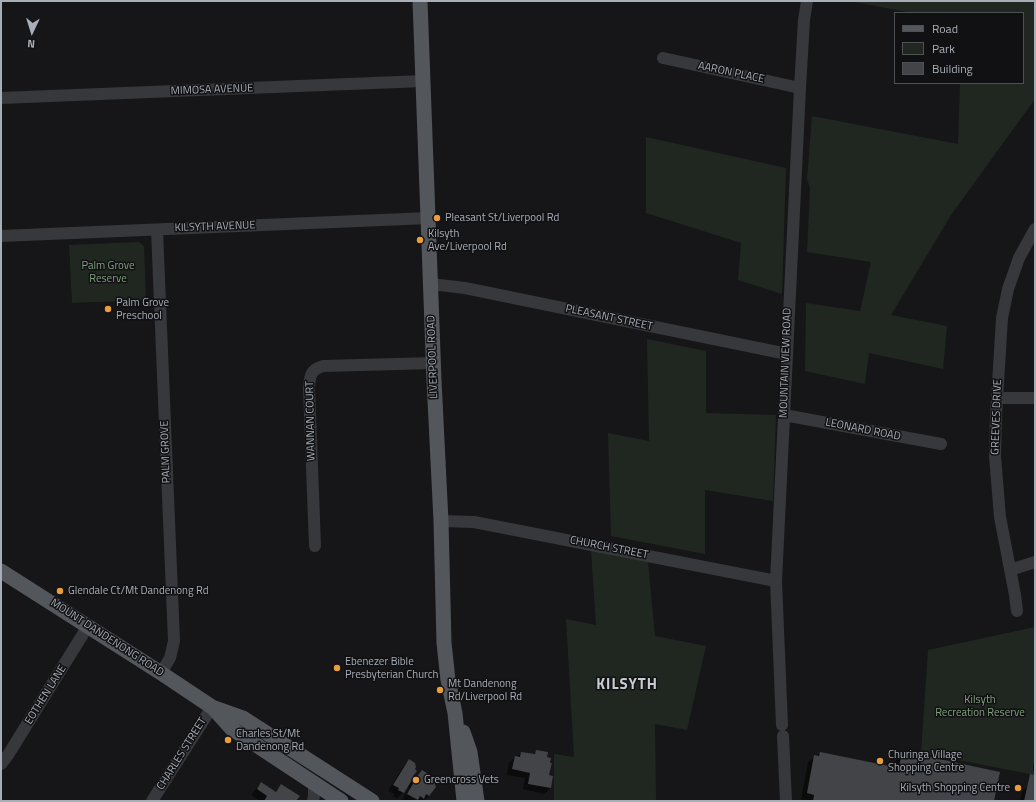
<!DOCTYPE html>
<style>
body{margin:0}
#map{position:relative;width:1036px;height:802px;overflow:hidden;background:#161618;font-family:"Titillium Web",sans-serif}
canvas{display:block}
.frame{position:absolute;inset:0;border:2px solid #a8aeb7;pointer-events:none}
.legend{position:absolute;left:894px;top:12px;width:130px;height:72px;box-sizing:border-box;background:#111113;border:1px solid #4d5055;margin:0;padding:5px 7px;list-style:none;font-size:12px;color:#a8aeb7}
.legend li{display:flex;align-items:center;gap:8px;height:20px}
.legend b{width:20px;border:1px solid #4d5055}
.north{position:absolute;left:12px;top:12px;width:40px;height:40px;-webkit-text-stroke:3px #111113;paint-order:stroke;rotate:184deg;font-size:11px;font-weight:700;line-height:16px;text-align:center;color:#a8aeb7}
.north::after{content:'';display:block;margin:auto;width:14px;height:18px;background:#a8aeb7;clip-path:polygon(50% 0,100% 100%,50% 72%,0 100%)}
</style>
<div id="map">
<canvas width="1036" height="802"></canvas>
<div class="frame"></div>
<ul class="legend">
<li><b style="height:5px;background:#53565b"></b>Road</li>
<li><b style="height:11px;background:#202720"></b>Park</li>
<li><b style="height:11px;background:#424447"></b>Building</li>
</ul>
<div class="north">N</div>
</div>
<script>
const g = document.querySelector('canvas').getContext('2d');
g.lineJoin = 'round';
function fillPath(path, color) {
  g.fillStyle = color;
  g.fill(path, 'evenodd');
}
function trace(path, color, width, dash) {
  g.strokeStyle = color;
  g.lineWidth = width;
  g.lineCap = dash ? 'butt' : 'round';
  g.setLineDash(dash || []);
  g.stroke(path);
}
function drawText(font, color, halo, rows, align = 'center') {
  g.font = font + ' "Titillium Web",sans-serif';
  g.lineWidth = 3;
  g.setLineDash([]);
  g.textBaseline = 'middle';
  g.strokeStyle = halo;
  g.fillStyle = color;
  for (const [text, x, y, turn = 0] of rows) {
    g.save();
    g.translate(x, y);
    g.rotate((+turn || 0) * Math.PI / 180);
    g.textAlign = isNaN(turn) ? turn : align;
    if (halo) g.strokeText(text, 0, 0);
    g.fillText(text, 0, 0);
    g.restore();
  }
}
fillPath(new Path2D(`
 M850 1H1035V99L951 215 891 315 947 326 943 369 869 353 865 384 805 371 806 303 860 311 871 262 807 252 810 188 807 179 812 116 958 144 960 83H1023V13H912Z
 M646 137 786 168 782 294 738 280 741 243 646 213Z
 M139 242 144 246 146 300 72 303 69 245Z
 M647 339 706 351V413L776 415 773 501 705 490V554L611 536 608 433 649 441Z
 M591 550 648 562 655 636 706 646 687 730 655 724 656 801H554V754L574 757 566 619 596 625Z
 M1035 627V775L921 753 928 650Z`), '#202720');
fillPath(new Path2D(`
 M536 751 548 776 550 788 544 794 523 789 525 778 507 775 509 763 515 757H517L521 753 533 755Z
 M903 752 993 801H809L801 799 808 762 820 753 895 768 897 758Z
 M409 761 412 777 415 779 422 771 429 796 423 801H404L402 800 409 788 407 787 397 799 393 796 394 794 388 791 403 767Z
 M1035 763V771H1033V765Z
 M1031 775 1035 776V801H1020L1022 792 1027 787 1029 777Z
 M261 783 275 792 281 785 295 801H260L251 795Z`), '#0007');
fillPath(new Path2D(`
 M536 750 548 752 547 757 551 758 550 763H552L549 775 553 776 551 788 528 784 530 773 512 769 515 756 520 757 521 752 535 754Z
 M902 751 1000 772 994 801H813L814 795 807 793 814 755 819 756 820 752 899 768Z
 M409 759 415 763 416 767 415 769 417 771 413 776 416 778 422 770 436 779 434 782 436 787 429 796 426 794 424 799 420 796 418 800 407 794 414 782 412 780 404 793 398 790 399 788 393 785Z
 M1030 774 1035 775V801H1024Z
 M261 782 276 792 281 784 300 796 296 801H264L267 796 257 789Z`), '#424447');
trace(new Path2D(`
 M663 58 800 88
 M1 98 423 81
 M157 230 174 641 170 658 161 673
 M1 236 429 218
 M431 284 465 288 787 354
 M997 398H1035
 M784 415 941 444
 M441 521 474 522 776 581
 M315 546 309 388C310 376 310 370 323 366L434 363
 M1010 570 1035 562
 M1017 611 1015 595 1000 517 995 456 996 416 1002 318 1008 289 1019 258 1035 229
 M782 725 776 581 800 88 804 20 807 1
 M783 736 786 801
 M1 764 8 755 88 626
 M152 801 212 707
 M313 801 314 795V782`), '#37383c', 12);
trace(new Path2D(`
 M420 1 434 380 441 521 444 643 448 680 455 713 464 801
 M1 571 161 673 212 707 243 718 372 801
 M214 709 232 729 341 801
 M463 732 470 752 477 801`), '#53565b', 15);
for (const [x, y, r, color] of [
 [437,218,4,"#e99d3c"],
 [420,240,4,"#e99d3c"],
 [108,309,4,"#e99d3c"],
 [60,591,4,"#e99d3c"],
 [337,668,4,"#e99d3c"],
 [440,690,4,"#e99d3c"],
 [228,740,4,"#e99d3c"],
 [880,761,4,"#e99d3c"],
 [416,780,4,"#e99d3c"],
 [1018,788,4,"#e99d3c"]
]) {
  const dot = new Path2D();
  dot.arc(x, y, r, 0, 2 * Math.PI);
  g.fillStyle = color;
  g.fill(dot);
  trace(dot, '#111113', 1.5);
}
drawText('11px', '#a8aeb7', '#111113', [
 ["AARON PLACE",731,73,12],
 ["MIMOSA AVENUE",212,90,-2],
 ["KILSYTH AVENUE",215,227,-2],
 ["PLEASANT STREET",609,318,12],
 ["LIVERPOOL ROAD",433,357,-92],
 ["MOUNTAIN VIEW ROAD",786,363,-88],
 ["GREEVES DRIVE",997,417,-88],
 ["WANNAN COURT",311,421,-91],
 ["LEONARD ROAD",863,430,11],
 ["PALM GROVE",166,452,-92],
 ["CHURCH STREET",609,548,11],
 ["MOUNT DANDENONG ROAD",107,638,33],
 ["EOTHEN LANE",46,695,-58],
 ["CHARLES STREET",182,754,-58]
]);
drawText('11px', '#a8aeb7', '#111113', [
 ["Pleasant St/Liverpool Rd",445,218],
 ["Kilsyth",428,234],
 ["Ave/Liverpool Rd",428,247],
 ["Palm Grove",116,303],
 ["Preschool",116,316],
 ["Glendale Ct/Mt Dandenong Rd",68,591],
 ["Ebenezer Bible",345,662],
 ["Presbyterian Church",345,675],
 ["Mt Dandenong",448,684],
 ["Rd/Liverpool Rd",448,697],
 ["Charles St/Mt",236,734],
 ["Dandenong Rd",236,747],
 ["Churinga Village",888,755],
 ["Shopping Centre",888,768],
 ["Greencross Vets",424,780],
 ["Kilsyth Shopping Centre",1010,788,"right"]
], 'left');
drawText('11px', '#82a180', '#111113', [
 ["Palm Grove",108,266],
 ["Reserve",108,279],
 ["Kilsyth",980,700],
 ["Recreation Reserve",980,713]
]);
g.letterSpacing = '1px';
drawText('bold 15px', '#c9cdd3', '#111113', [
 ["KILSYTH",627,685]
]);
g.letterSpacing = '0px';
</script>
